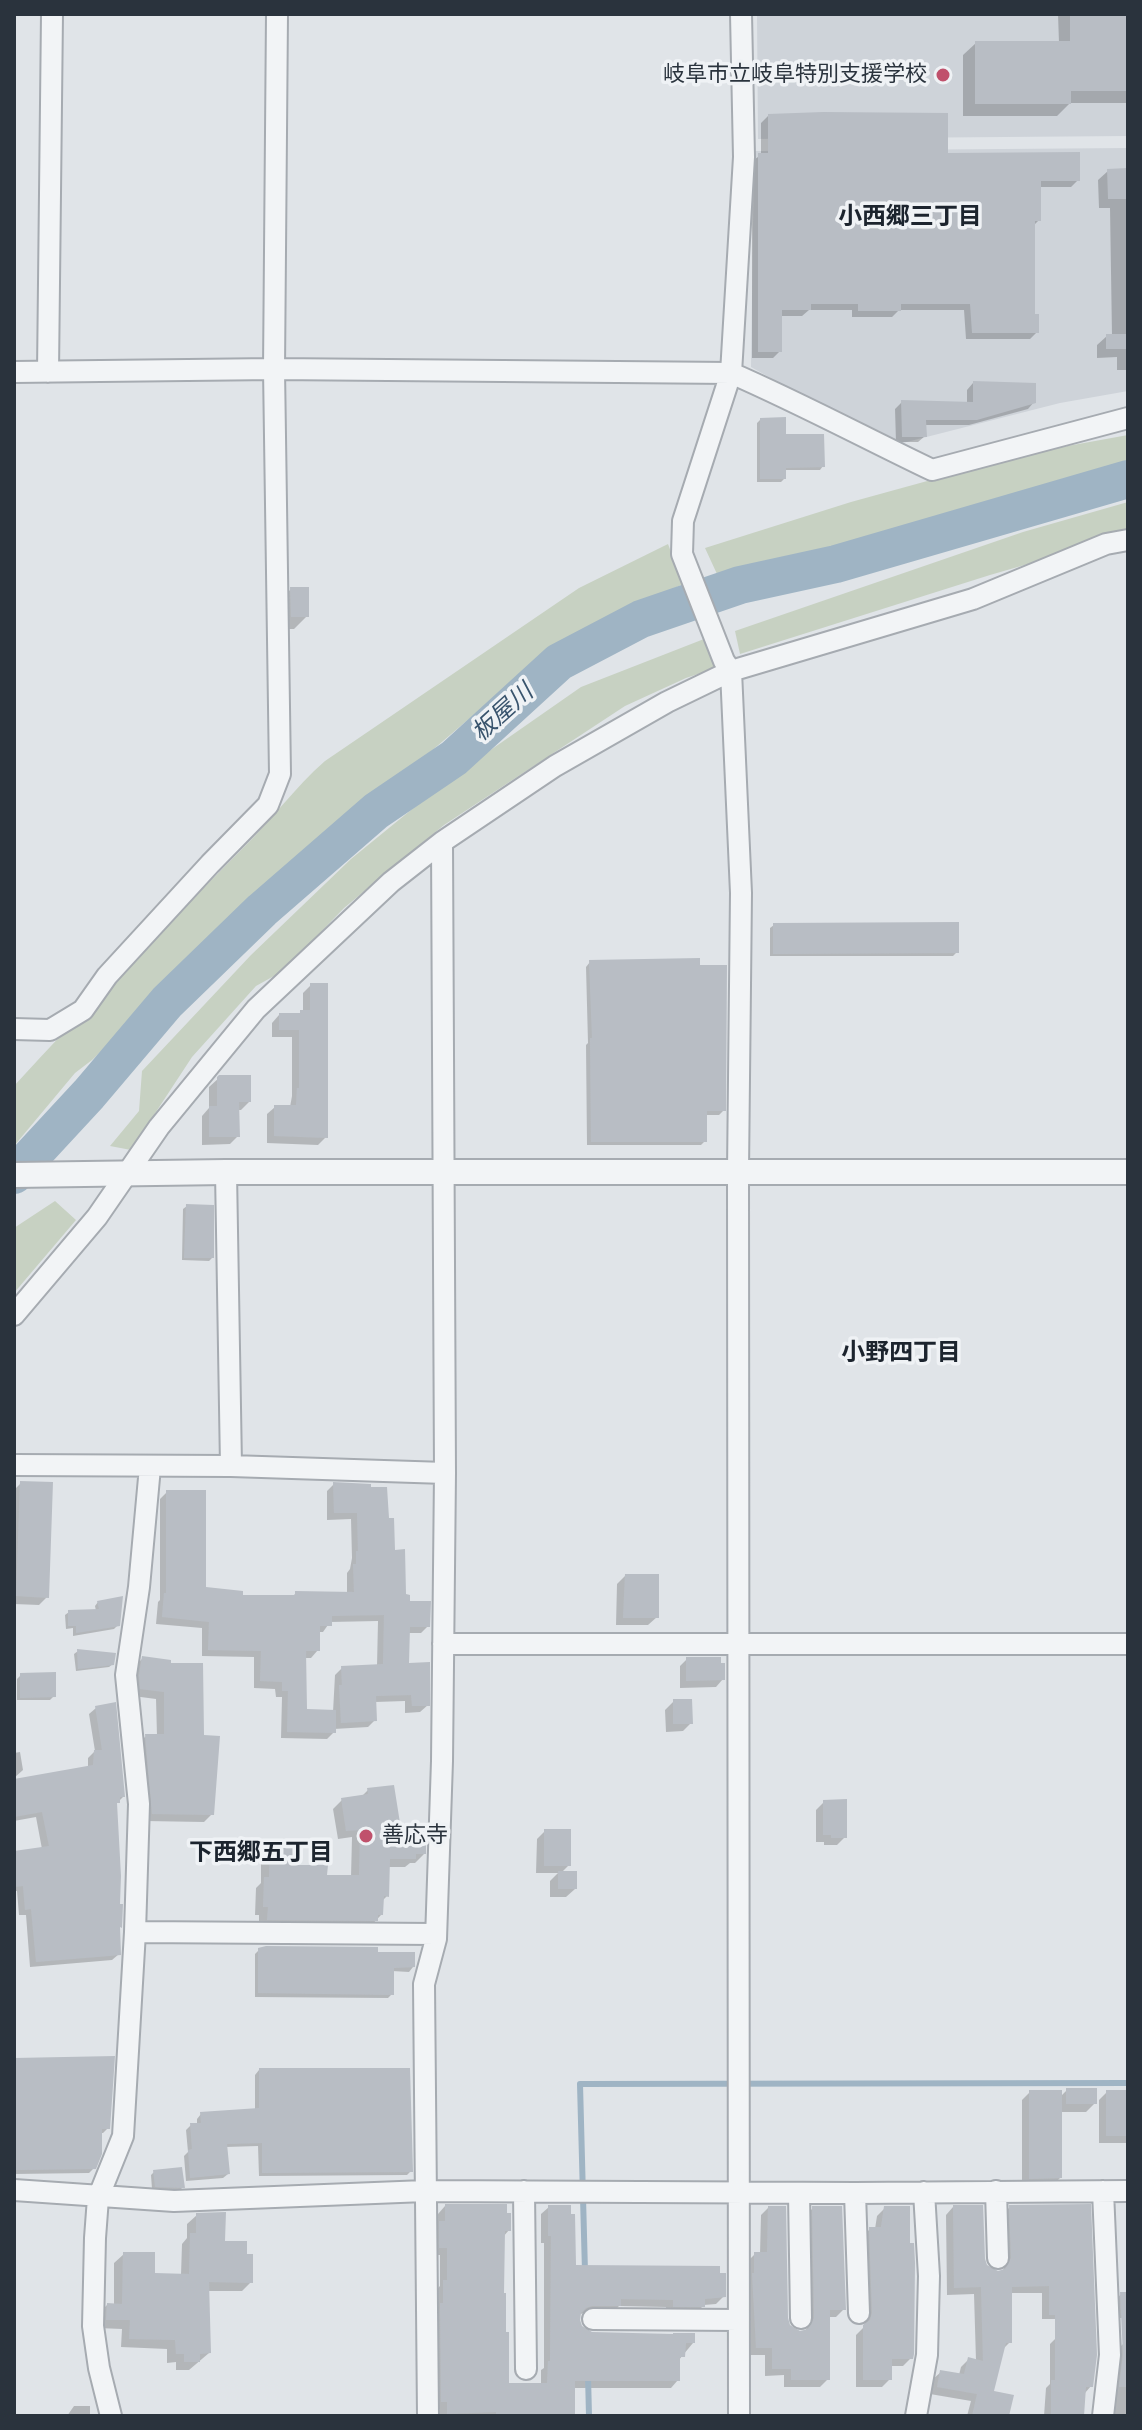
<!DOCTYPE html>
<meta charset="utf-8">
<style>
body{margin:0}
#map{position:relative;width:1142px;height:2430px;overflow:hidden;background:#e0e4e8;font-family:"Fira Sans Condensed",sans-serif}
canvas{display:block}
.frame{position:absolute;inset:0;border:16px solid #2a333d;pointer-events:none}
</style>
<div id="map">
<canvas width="1142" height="2430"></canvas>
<div class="frame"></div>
</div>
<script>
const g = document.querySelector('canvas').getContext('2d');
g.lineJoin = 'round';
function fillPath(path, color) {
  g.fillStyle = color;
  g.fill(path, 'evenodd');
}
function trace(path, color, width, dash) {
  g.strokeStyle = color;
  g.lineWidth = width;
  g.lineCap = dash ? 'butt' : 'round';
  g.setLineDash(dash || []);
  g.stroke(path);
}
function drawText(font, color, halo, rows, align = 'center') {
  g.font = font + ' "Fira Sans Condensed","Noto Sans JP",sans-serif';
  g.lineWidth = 7;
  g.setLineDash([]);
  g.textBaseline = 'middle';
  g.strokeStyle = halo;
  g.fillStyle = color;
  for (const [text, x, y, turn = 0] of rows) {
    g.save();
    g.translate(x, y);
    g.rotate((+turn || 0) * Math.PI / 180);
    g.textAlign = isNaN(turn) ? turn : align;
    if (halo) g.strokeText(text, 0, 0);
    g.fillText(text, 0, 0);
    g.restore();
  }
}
fillPath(new Path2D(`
 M757 14H1128V136L758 139Z
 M1128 148V391L1060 403 891 446 751 367 754 151Z`), '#ced3d9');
fillPath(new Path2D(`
 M1128 435V469L1071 479 915 530 717 574 705 548 851 502 1029 453Z
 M1128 502V535L990 575 740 654 735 631 1023 532Z
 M668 544 683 584 571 638 511 683 402 776 323 838 92 1060 75 1073 14 1146V1086C88 1005 165 927 242 849 271 821 295 787 325 761L579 588Z
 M704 639 716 668 686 678 625 706 444 825 344 908 283 971 256 986 192 1057 131 1150 110 1146 139 1111 142 1071 251 955 351 859 449 779 581 687Z
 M55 1201 76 1220 14 1293V1228Z`), '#c7d1c2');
fillPath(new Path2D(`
 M1058 14H1128V103H1070L1057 116H963V55L976 43H1059Z
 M768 116 1078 180 1071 187H1039V220L1033 226V316L1037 332 1030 339H966L964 310H899L892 317H852V310H809L802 316H780V351L773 358H752V161L761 155V123Z
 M1128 164V370H1117V357L1097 358V345L1107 336H1112L1110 208H1099L1098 180 1108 171 1125 170Z
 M973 383 1034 402 1028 409 969 425H924L925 436 918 442H896L895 409 902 402 967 403V390Z
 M760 420 784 437 823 466 820 470H784V479L781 482H757V423Z
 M291 589 307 616 294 629H279L278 602Z
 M774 925 957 952 953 956H770V928Z
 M590 962 724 1110 719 1115H705V1141L701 1145H587L586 1045 588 1043 586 967Z
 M311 985 326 1137 318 1145 267 1143V1114L275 1107H290L292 1096V1037H272V1023L279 1015H297L303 1012V993Z
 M220 1077 249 1102 241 1110H237L238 1136 230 1144 202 1145V1116L209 1108V1087Z
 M187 1206 212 1258 209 1261 182 1260 183 1209Z
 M21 1483 47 1597 39 1605 14 1604V1490Z
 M334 1484 393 1552 404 1596 428 1626 421 1633H408L407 1665 428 1705 420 1712 405 1713V1701L375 1702V1720L368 1727 334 1729V1732L327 1739 281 1738 282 1697H276L275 1689 254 1688V1657L202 1656V1628L156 1624 158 1602 160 1600V1499L167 1492 204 1588 241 1597H292L296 1593 347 1594V1573L350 1569 352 1558 351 1519 327 1520V1491ZM378 1621 377 1666 342 1668 335 1675 333 1712 305 1711 304 1658H311L318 1650V1632H323L330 1622Z
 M625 1576 657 1617 648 1625H616L617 1584Z
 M98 1602 118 1625 114 1629 73 1636V1628L66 1629 65 1615 69 1612 96 1611 95 1606Z
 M78 1651 113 1664 109 1667 76 1671 74 1654Z
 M143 1658 202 1737 212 1814 204 1822 145 1821 138 1744 146 1736H157L156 1699 133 1696 135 1666Z
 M687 1659 723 1679 716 1687 680 1688V1666Z
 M21 1675 54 1696 50 1700H17V1679Z
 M674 1701 691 1723 683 1731 666 1732 665 1710Z
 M96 1708 123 1797 115 1805 119 1954 112 1960 30 1967 26 1915H19L17 1891H14V1846L16 1853 42 1849 36 1817 14 1821V1797L88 1769V1758L95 1751 89 1714Z
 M20 1752 23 1770 14 1778V1753Z
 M368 1790 424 1854 415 1863H410L405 1867H387V1896L382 1901 381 1915 368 1929 259 1928V1915H255L256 1888 261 1883V1854L270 1845 293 1867 325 1876 351 1877 352 1837 338 1839 333 1809 342 1800 361 1797Z
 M824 1802 845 1837 837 1845H824V1842H816V1810Z
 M545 1831 569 1865 561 1873 575 1889 566 1897H550V1881L558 1873H536L537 1839Z
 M259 1950 413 1954V1967L409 1972 392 1971V1994L388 1998 255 1997V1954Z
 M14 2060 108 2128 103 2133H100L94 2168 89 2173 14 2174Z
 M259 2070 411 2171 407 2175 259 2176 258 2146 226 2147 228 2174 223 2178 186 2181 184 2156 188 2152 186 2130 191 2125H197V2119L201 2114 255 2111V2075Z
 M1067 2090 1095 2103 1086 2112H1060V2178L1052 2186H1022V2100L1030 2092 1060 2097Z
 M1107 2092H1128V2143H1099V2100Z
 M154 2172 183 2187 180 2190 152 2189 151 2175Z
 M445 2206 509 2230 503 2237 502 2295 507 2385H541V2370L544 2368V2243H541V2214L549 2207 574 2267 724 2296 716 2304 704 2305 695 2314 666 2313V2307L619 2306 612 2313H583L579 2315 580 2326 586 2332 693 2343 678 2361V2380L671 2388H573V2416H440V2409H434L436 2290 440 2286V2255H432V2230L438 2225V2214Z
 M953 2207 986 2267 997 2273 1002 2272 1004 2268 1002 2215 1010 2207 1085 2319H1042V2293H1010V2342L1003 2349 992 2392 1007 2416H967L971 2401 930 2394 933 2379 941 2372 959 2375 961 2367 969 2359 976 2361 974 2294 947 2295 946 2215Z
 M768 2208 789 2326 794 2332H805L807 2327 805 2216 813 2208 844 2309 836 2317H828V2379L820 2387H784V2375L765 2376V2355H749L747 2262 755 2254H760L761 2215Z
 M885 2208 911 2358 903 2366H890V2379L882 2387H856V2335L863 2328 865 2322 862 2237 870 2229H875L877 2216Z
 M197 2215 223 2243 251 2282 242 2291H207L209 2353 189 2370H176V2362L167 2363V2349L121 2347 122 2329 98 2328V2314L107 2305H114V2263L124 2254 153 2275H181L182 2244 187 2238V2224Z
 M1121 2294H1128V2318H1116L1115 2301Z
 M1056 2338 1091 2386 1085 2393 1082 2416H1044L1046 2388 1050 2384V2344Z
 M1123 2344H1128V2416H1111L1117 2350Z
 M74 2406H90V2416H67Z`), '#0003');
trace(new Path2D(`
 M585 2272 580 2084 1128 2083
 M588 2375 589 2416`), '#9fb4c4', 6);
trace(new Path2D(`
 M14 1175 89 1094 167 1002 262 910 376 811 454 758 559 662 641 619 740 585 836 564 1128 479`), '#9fb4c4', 38);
fillPath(new Path2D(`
 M1070 14H1128V91H1071V104H975V41H1070Z
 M823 112 948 113V153L1080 152V181H1041V221H1035V314H1039V333H972L970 304H901V311H858V304H811V310H782V352H758V153H768V114Z
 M1128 168V199H1108L1107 169Z
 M1106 334H1128V349H1106Z
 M973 381 1036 383V403L977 420H926L927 437H902L901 400 973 402Z
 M786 417V434H824L825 467 786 468V479H760V418Z
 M290 587H309V617H291Z
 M959 922V953L773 954V923Z
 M700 958V965H727L726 1111H707V1142H591L590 1038H592L589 960Z
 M310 983H328V1138L274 1136V1105H296L297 1088H299V1030H279V1013H300V1010H310Z
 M219 1075H251V1102H239L240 1137H209V1106H217V1077Z
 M186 1204 214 1205V1258H184Z
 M20 1481 53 1482 49 1598 16 1596Z
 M333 1482 371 1484V1487H387L389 1518H394L395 1550 405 1549 406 1594 410 1595V1601H431L430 1627H410L409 1663 430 1662V1706H412L411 1695 376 1696 377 1721 341 1723 339 1685H342L341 1666 383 1664 384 1615 332 1616V1626H320V1651H306L307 1709 336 1710V1733L287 1732 288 1691H282V1682L260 1681 261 1651 208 1650 209 1622 162 1617 164 1593H166V1490H206V1587L243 1591V1595H295V1591L354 1592 353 1564H356V1551H358L357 1513H334Z
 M625 1574H659V1618H623Z
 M123 1596 120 1626 76 1633V1626H68V1610L99 1609 97 1601Z
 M77 1649 116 1653 114 1665 78 1669Z
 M142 1656 171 1660V1663H203L204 1735 220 1736 214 1815 152 1814 145 1734H164V1692L140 1689 139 1675Z
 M686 1657H721V1663H725V1680L686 1681Z
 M56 1672V1697L20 1698V1673Z
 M673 1699H692L693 1724H673Z
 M116 1702 125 1797H120V1803H117L121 1876 120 1904H123L122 1928 120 1927 121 1955 36 1962 31 1909 25 1910 23 1886 14 1887V1851L49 1846 42 1812 14 1817V1779L93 1765 94 1750H102L95 1706Z
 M394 1785 400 1823H426V1854H416V1859H390L389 1897 384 1896 383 1915H378V1921L267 1920 268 1907H263L264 1877H269L270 1843H296L295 1865H328L327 1875H359L360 1830 346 1831 341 1798 368 1794 367 1788Z
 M847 1799V1838H831V1835H823V1800Z
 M544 1829H571V1866H544Z
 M558 1871H577V1889H558Z
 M266 1946 378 1947V1952H415V1967L394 1968V1995L258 1993V1948Z
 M115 2056 110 2129H102V2154L96 2169 14 2170V2058Z
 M259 2068H410L413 2172 262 2173V2143L227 2144 230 2174 190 2178 188 2150 192 2149 190 2123H201L200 2112 259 2108Z
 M1066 2088H1097V2104H1066Z
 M1029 2090H1062V2178L1029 2179Z
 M1106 2090H1128V2136H1106Z
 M182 2167 185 2188 155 2187 153 2170Z
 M445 2204H507V2213H511V2231H505L504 2293H506V2332H509V2383H547L548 2361H550L551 2236H548V2205H571V2214H575L576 2265 720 2266V2273H726V2297L705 2299V2307H673V2300L621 2299V2306H592L586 2308 581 2313 580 2320 582 2326 592 2332 673 2334V2333H695V2343H686L685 2357H680V2381H575V2414H496V2412L447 2414V2402H441L440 2303H443V2280H447V2248H439V2221H445Z
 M1091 2204 1097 2355 1093 2387H1086L1084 2416H1051V2380H1055V2315H1049V2286L1012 2287V2343H1006L994 2391 1014 2395 1009 2416H972L977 2394 937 2387 940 2370 964 2374 968 2357 983 2361 981 2287 954 2288 953 2205H983L985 2259 987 2265 998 2271 1005 2269 1011 2258 1009 2205Z
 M768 2206H786L788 2318 790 2325 800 2331 808 2329 814 2318 812 2206H842L846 2310H830V2380H791V2369H772V2348H756L752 2273H754V2252H767Z
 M884 2206H910V2243H914L915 2263 914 2354 913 2359H892V2380H863V2325L870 2320 872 2313 869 2227H881Z
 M226 2212 225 2241H247V2254H253V2283L209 2282 211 2353 200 2354V2362H184V2354H176L175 2340 129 2339 130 2320H106L107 2303 122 2304 123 2252H155V2273L189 2274 190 2233H196V2213Z
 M1120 2292H1128V2387H1119L1123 2355Z`), '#b8bdc4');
const minor = new Path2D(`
 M14 372 274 369 731 373C800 403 865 438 932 470L1128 418
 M48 372 52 14
 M14 1029 50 1030 83 1010 107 976 210 864 268 805 280 774 274 369 277 14
 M226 1172 231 1466
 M14 1315 97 1217 159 1127 256 1009 391 882 442 842 555 766 667 702 731 671 973 599 1106 544 1128 540
 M14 1465 231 1466 445 1473
 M443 1644H1128
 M135 1932 436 1934
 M14 2190 174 2201 425 2191 855 2193 1128 2191
 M524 2191 526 2369
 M996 2191 998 2258
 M799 2193 801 2318
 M855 2193 859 2313
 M593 2319 739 2320
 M111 2416 99 2368 93 2326 95 2238 98 2198 123 2136 135 1932 139 1804 126 1675 139 1587 150 1467
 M428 2416 424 1984 436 1939 442 1761 445 1473 442 842
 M739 2416 738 1171 741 893 731 671 724 661 682 554 683 521 731 373 744 157 741 14
 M916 2416 927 2355 929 2276 924 2192
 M1103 2416 1110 2355 1103 2191`);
const tertiary = new Path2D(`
 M14 1175 226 1172H1128`);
trace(minor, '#a6abb1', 24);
trace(tertiary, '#a6abb1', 28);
trace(minor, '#f2f4f6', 20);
trace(tertiary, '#f2f4f6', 24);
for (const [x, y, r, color] of [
 [943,75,8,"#c0516c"],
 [366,1836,8,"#c0516c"]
]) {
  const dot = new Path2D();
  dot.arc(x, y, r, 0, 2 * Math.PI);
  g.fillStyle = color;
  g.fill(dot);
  trace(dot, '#eff2f5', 3);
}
drawText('22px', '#2a333d', '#eff2f5', [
 ["岐阜市立岐阜特別支援学校",927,75],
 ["善応寺",382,1836,"left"]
], 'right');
drawText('bold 24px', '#1c242e', '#eff2f5', [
 ["小西郷三丁目",910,217],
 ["小野四丁目",901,1353],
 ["下西郷五丁目",261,1853]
]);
drawText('italic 24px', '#39546d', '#eff2f5', [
 ["板屋川",503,713,-42]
]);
</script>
